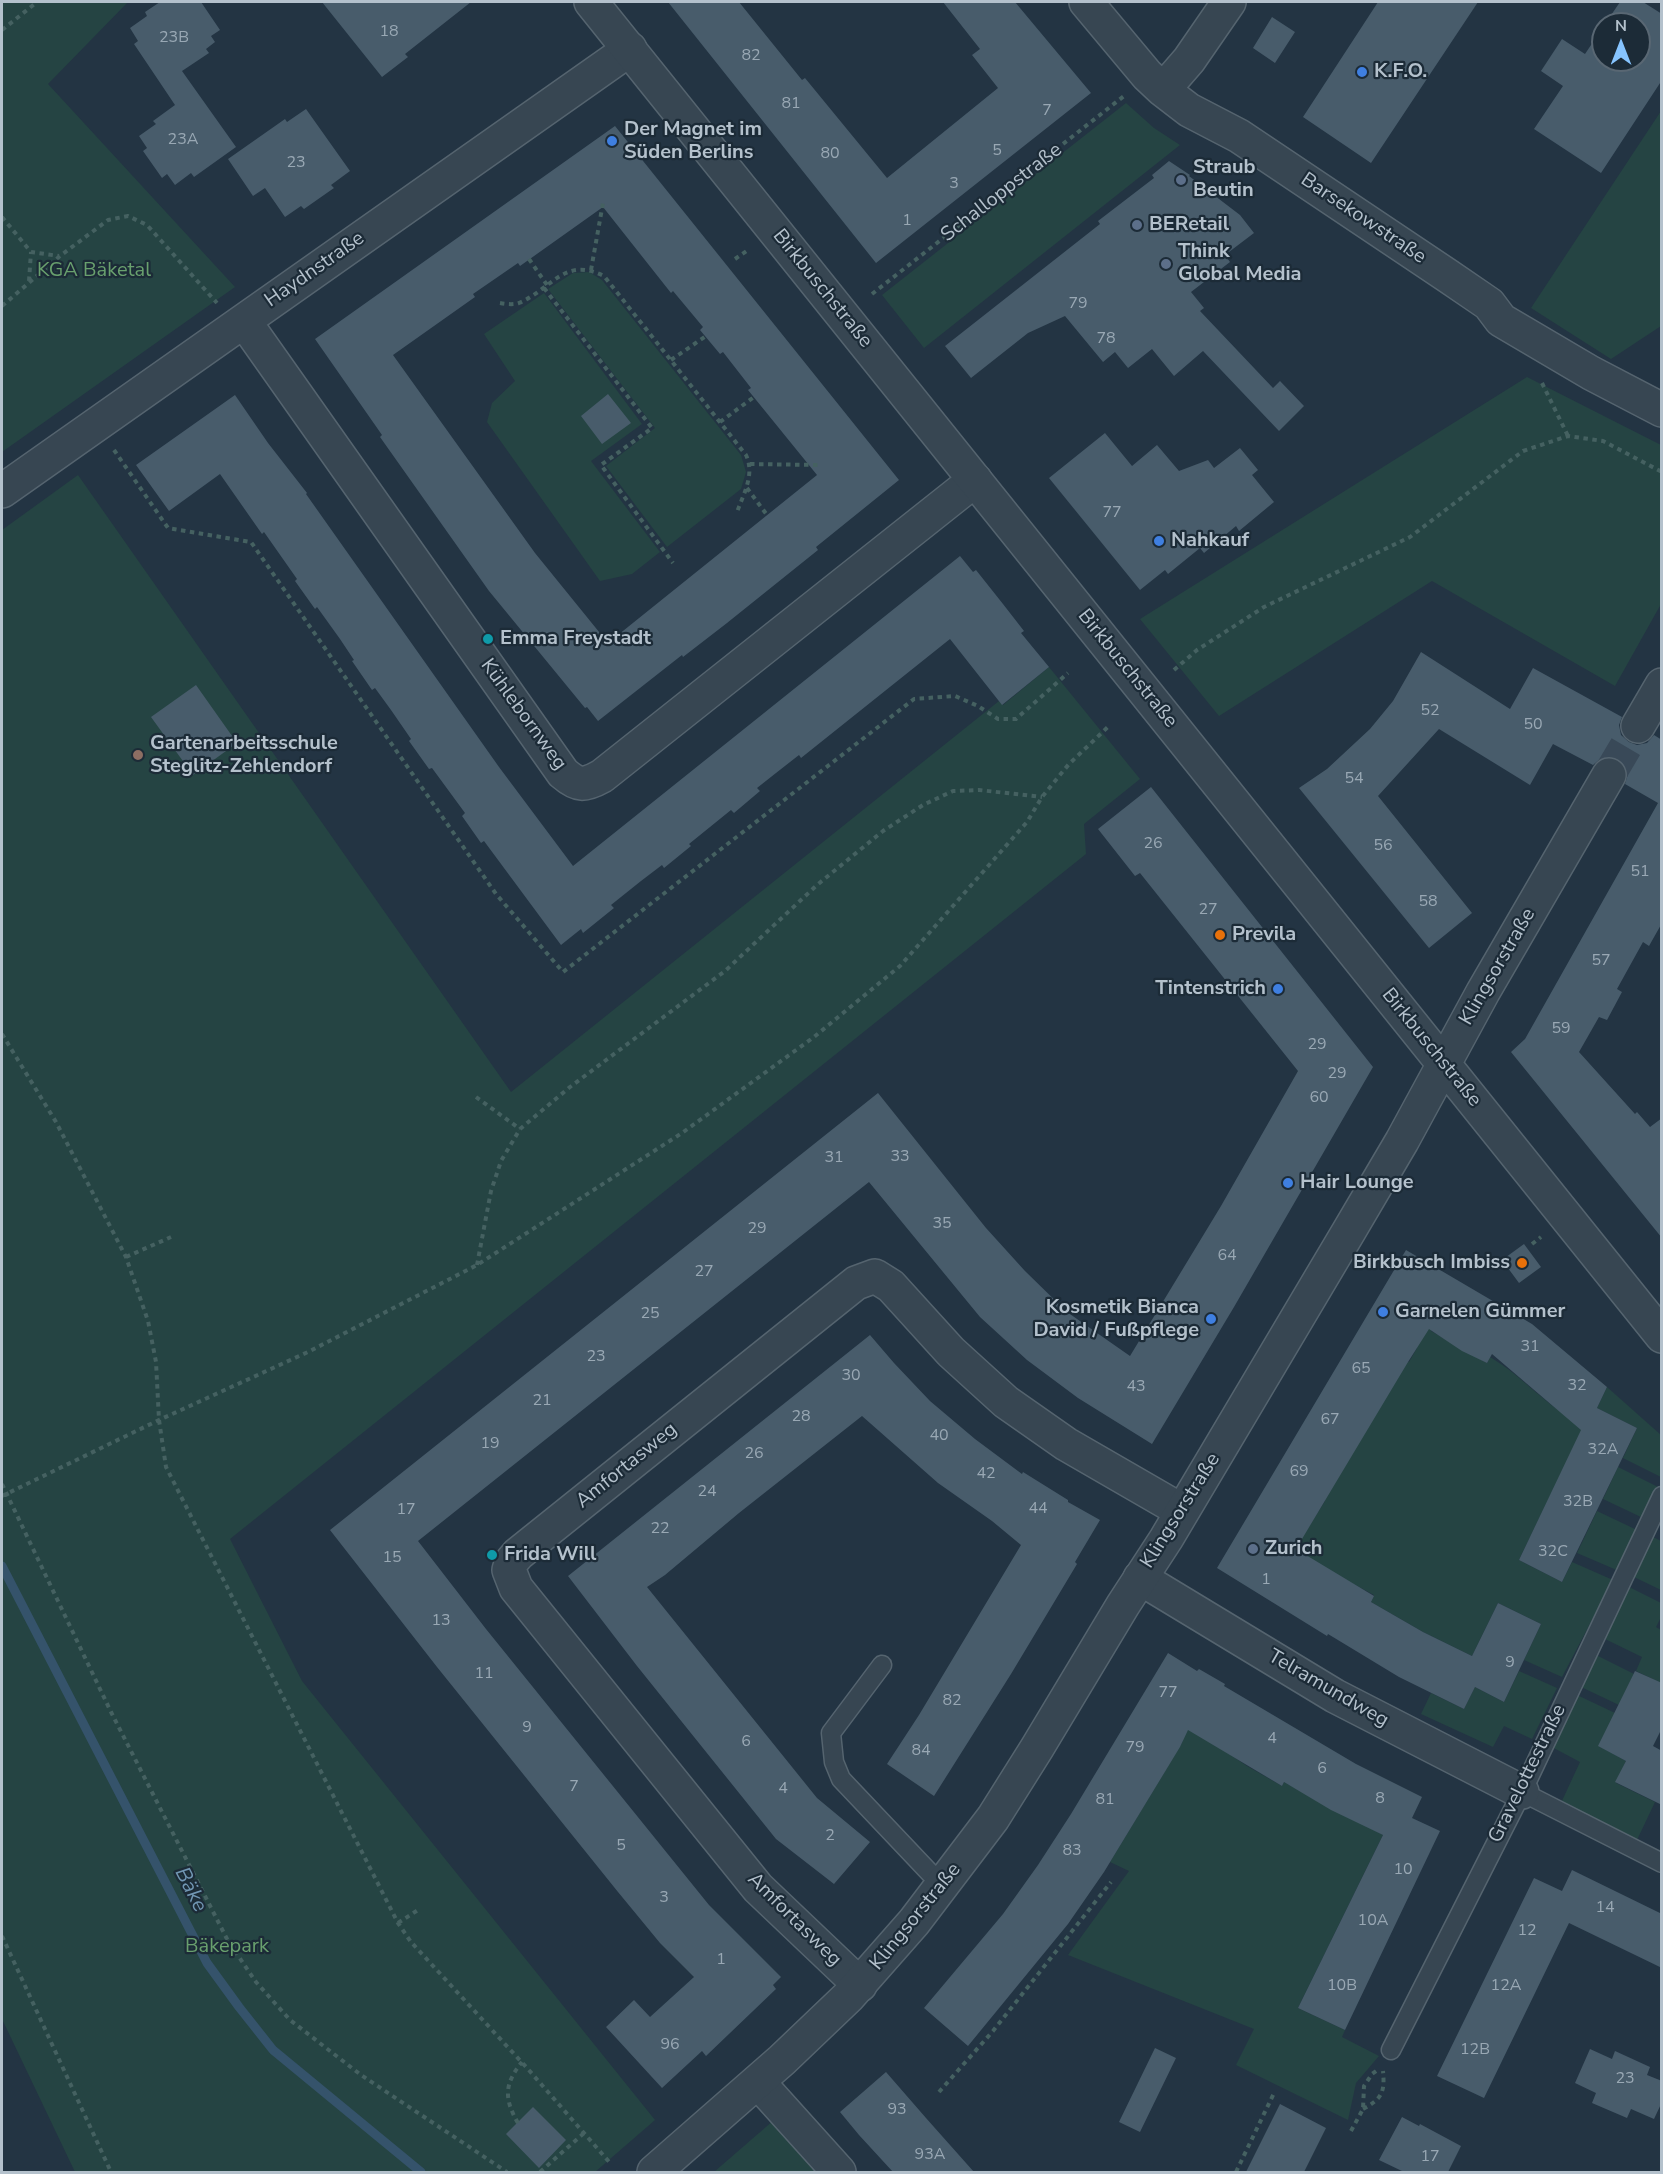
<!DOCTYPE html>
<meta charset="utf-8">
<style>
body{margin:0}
#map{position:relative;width:1663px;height:2174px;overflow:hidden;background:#233443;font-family:"Nunito Sans",sans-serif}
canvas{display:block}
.frame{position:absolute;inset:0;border:3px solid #b4c1cc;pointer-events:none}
.north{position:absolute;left:1591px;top:12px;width:60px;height:60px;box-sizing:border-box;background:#1c2b37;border:2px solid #596773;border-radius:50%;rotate:0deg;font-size:16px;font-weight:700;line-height:24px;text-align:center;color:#b4c1cc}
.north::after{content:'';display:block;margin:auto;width:21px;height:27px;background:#86c4ff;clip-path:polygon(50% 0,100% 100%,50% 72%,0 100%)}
</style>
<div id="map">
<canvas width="1663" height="2174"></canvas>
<div class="frame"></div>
<div class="north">N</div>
</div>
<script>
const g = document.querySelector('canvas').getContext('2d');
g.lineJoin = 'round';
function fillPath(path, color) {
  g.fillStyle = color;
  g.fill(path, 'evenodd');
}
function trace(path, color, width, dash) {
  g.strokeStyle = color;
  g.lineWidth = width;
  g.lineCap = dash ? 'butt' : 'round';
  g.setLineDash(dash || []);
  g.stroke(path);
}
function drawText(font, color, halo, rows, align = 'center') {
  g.font = font + ' "Nunito Sans",sans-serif';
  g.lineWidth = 4.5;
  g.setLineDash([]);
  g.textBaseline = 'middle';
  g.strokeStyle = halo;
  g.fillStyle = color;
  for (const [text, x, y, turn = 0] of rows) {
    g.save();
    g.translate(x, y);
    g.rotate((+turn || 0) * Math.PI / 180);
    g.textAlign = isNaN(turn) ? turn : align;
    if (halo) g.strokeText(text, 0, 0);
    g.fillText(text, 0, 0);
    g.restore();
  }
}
fillPath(new Path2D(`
 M2 2H128L48 84 235 287 2 452Z
 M1126 103 1154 128 1180 145 924 348 882 295Z
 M1661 111V326L1611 359 1531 308Z
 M589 272 602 280 741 455 746 472 741 489 667 547 606 466 655 428 548 289 573 273Z
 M544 293 642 424 591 461 660 552 632 574 600 581 487 422 492 403 515 381 484 334Z
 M1527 377 1661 445V604L1615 686 1432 581 1219 716 1140 619Z
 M78 475 511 1092 999 701 1003 705 1049 667 1140 779 1084 824 1086 854 230 1539 302 1681 655 2120 595 2172H75L2 2019V530Z
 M1433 1328 1431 1331 1487 1363 1490 1357C1524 1377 1549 1409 1584 1426L1519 1560 1562 1582 1572 1562 1613 1580 1562 1677 1524 1660 1541 1624 1498 1603 1472 1656 1423 1632 1371 1602 1374 1595 1290 1550 1308 1528 1325 1501 1322 1499 1407 1361 1409 1362 1417 1348 1412 1345 1416 1331Z
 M1607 1387 1661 1435V1477L1623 1458 1637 1428 1597 1408Z
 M1618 1467 1658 1487 1643 1518 1603 1499Z
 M1597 1511 1637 1530 1619 1571 1577 1553Z
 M1653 1537 1661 1541V1590L1634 1577Z
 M1629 1587 1661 1603V1617L1656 1627 1661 1630V1683L1636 1671 1642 1657 1605 1639Z
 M1596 1655 1634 1674 1619 1705 1579 1686Z
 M1519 1671 1557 1688 1532 1739 1504 1726 1493 1747 1421 1714 1431 1693 1464 1709 1475 1687 1504 1702Z
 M1575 1694 1615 1713 1599 1746 1626 1761 1616 1783 1655 1802 1637 1840 1561 1803 1580 1762 1550 1746Z
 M1186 1725 1247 1766 1282 1786 1284 1782 1383 1835 1298 2008 1345 2030 1342 2037 1379 2056 1356 2083 1348 2120 1236 2065 1254 2029 1068 1955 1129 1871 1110 1862 1182 1743Z
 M774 2120 824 2172H714Z`), '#254443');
trace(new Path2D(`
 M2 1566 207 1963 239 2007 273 2050 421 2172`), '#35536b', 9);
fillPath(new Path2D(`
 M160 2H201L220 30 211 36 215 42 206 49 209 53 182 71 236 147 194 177 191 173 175 185 167 174 162 178 143 151 147 148 139 136 156 124 153 121 175 105 134 44 138 41 130 28 147 16 145 12Z
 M322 2H471L405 54 408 57 382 77Z
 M668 2H739L802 80 805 78 887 178 998 88 972 55 980 49 943 2H1015L1091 93 876 263Z
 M1378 2H1478L1371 163 1303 117Z
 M1620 2H1643L1662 14V80L1601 173 1534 129 1563 86 1541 71 1562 39 1585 54 1603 27V60H1639V24H1605Z
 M1272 17 1295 32 1275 63 1253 48Z
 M306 109 350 171 331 185 334 188 304 209 301 206 285 217 265 188 253 196 228 159 285 119 287 122Z
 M615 126 899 480 816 547 818 550 727 623 683 657 682 655 598 721 587 707 585 708 489 591 380 437 382 435 315 339ZM603 207 671 293 673 291 703 327 700 330 720 354 723 352 751 388 748 390 817 475 608 643 535 553 393 355 475 297 473 294 518 263 520 266Z
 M1169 161 1190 175 1189 176 1240 215 1254 233 1225 255 1230 262 1191 292 1204 308 1200 311 1273 388 1280 381 1304 406 1279 431 1203 351 1174 376 1152 349 1128 368 1115 352 1103 362 1065 316 1028 333 971 378 945 346 1100 224 1098 221 1154 178 1152 175Z
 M608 394 631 423 602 444 581 416Z
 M235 395 268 443 307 493 306 494 499 767 573 866 960 556 973 572 976 570 1003 604 1024 631 1021 633 1049 667 1002 705 950 639 801 758 799 755 776 773 757 788 760 791 734 813 731 810 689 844 691 846 664 868 662 865 641 881 611 905 614 908 583 933 581 929 561 945 484 841 481 843 462 816 465 813 432 768 429 769 409 741 411 739 391 710 375 688 372 690 352 661 354 660 340 639 317 607 315 609 295 581 297 579 264 532 262 534 220 474 169 511 136 465Z
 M1105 433 1132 466 1157 445 1179 471 1208 460 1214 468 1240 448 1258 470 1252 475 1274 502 1239 531 1236 526 1204 553 1200 548 1168 574 1165 570 1140 590 1049 478Z
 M1421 652 1510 709 1533 668 1622 717 1619 725 1621 735 1629 742 1637 745 1647 743 1654 735 1662 740V923L1649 946 1643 942 1617 989 1622 992 1607 1020 1599 1017 1579 1052 1635 1114 1637 1112 1650 1127 1662 1118V1238L1511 1052 1525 1039 1658 803 1625 784 1628 774 1625 766 1618 759 1610 756 1600 759 1593 765 1553 744 1530 785 1439 729 1378 796 1472 913 1429 948 1299 788 1327 769 1370 729 1393 701Z
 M196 685 237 743 193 775 151 717Z
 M1151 787 1373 1067 1234 1307 1152 1444 1078 1398 1027 1360 980 1317 869 1182 418 1541 486 1629 709 1905 781 1977 773 1985 776 1989 706 2056 702 2051 662 2088 606 2027 634 2000 650 2017 694 1977 660 1943 618 1892 437 1667 330 1530 878 1093 986 1228 1025 1271 1067 1312 1130 1356 1221 1206 1298 1071 1140 873 1135 876 1098 829Z
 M1524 1244 1541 1267 1519 1283 1502 1260Z
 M1406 1250 1532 1324 1607 1387 1597 1408 1637 1428 1562 1582 1519 1560 1581 1430 1492 1354 1487 1363 1462 1351 1429 1329 1408 1362 1296 1549 1374 1596 1371 1602 1423 1632 1472 1656 1498 1603 1541 1624 1504 1702 1475 1687 1464 1709 1399 1677 1328 1634 1327 1636 1217 1568Z
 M870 1335 894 1363 930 1401 975 1439 1022 1474 1023 1472 1068 1500V1502L1100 1520 1075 1562 1077 1564 1011 1674 934 1796 887 1764 919 1715 1021 1545 992 1521 938 1483 862 1416 739 1513 665 1575 647 1587 817 1798 870 1842 834 1884 776 1839 637 1666 568 1576Z
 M1168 1653 1197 1671 1199 1669 1225 1684 1224 1686 1356 1764 1422 1797 1412 1818 1440 1831 1345 2030 1298 2008 1383 1835 1331 1810 1284 1782 1282 1786 1188 1730 1180 1747 1104 1872 1068 1924 968 2046 924 2008 1003 1914 1038 1865 1071 1814Z
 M1635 1671 1662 1683V1728L1653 1746 1662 1751V1805L1615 1782 1626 1761 1598 1746Z
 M1572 1870 1662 1914V1968L1569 1923 1484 2098 1437 2076 1534 1878 1562 1891Z
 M1155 2048 1176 2058 1140 2132 1119 2122Z
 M1590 2049 1612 2059 1615 2051 1650 2067 1647 2075 1662 2081V2102L1654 2119 1631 2109 1627 2118 1592 2103 1596 2093 1575 2083Z
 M886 2072 926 2118 974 2172H893L859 2135 840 2112Z
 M1280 2104 1326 2128 1304 2172H1246Z
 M533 2107 566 2140 539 2168 506 2134Z
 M1402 2117 1419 2126 1420 2124 1461 2146 1448 2172H1404L1379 2160Z`), '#485c6b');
trace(new Path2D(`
 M1609 775 1638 726`), '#394958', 33, [33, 16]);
const service = new Path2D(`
 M882 1665 831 1733 834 1762 841 1779 930 1873 945 1883
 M1522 1792 1662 1863
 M1391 2050 1522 1792 1662 1496`);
const minor = new Path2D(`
 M1086 2 1147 75 1163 90 1189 110 1239 136 1448 276 1489 304 1501 320 1591 373 1662 410
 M1163 90 1189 60 1229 2
 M244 321 563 773C578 786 584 786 602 776L975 480
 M2 491 630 49
 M1140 1578 1335 1696 1522 1792
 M860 1985 758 1888 516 1588 509 1570 512 1561 518 1554 856 1283 875 1276 891 1286 951 1352 1006 1402 1066 1444 1182 1511
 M758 2082 839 2172`);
const tertiary = new Path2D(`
 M591 2 1662 1336
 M1638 726 1662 685
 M654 2172 782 2060 848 1997 914 1922 993 1818 1037 1748 1123 1605 1166 1539 1349 1231 1402 1141 1483 992 1609 775`);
trace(service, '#55646f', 21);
trace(minor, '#55646f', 36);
trace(tertiary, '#55646f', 36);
trace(new Path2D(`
 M2 30 37 2
 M2 217 31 252 59 256
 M529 259 547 285
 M735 259 748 250
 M591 270 603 203
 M29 281 31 252
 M544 288 652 428 601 465 673 563
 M872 294 1124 96
 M500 303C506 304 513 305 519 303 552 289 564 256 604 276L746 455C755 474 744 493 737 512
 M2 306 60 256 108 220 128 216 147 225 217 303
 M671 360 706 336
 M1542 383 1568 436
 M720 422 754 397
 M114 450 168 528 251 542 496 894 563 972 914 699 955 696 978 706 998 719H1016L1068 673
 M750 464 818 465
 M747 488 767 515
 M1174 670 1197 650 1264 607 1410 537 1523 451 1568 436 1603 441 1662 472
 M2 1034 56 1122 126 1257 148 1321 156 1362 159 1420 166 1467 398 1923 411 1942 527 2068 611 2164
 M476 1097 520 1129
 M1532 1244 1541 1237
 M126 1257 171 1237
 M477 1265 491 1191 501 1161 520 1129 570 1087 725 971 817 885 883 831 923 805 953 791 979 790 1042 797
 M2 1484 111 1712 228 1941 256 1982 290 2020 361 2075 507 2172
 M2 1496 159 1420 308 1352 477 1265 682 1133 814 1037 900 966 1027 822 1042 797 1069 764 1110 725
 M398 1923 418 1910
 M2 1936 111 2172
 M939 2092 993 2031 1111 1882
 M1363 2109C1382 2099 1385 2092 1383 2071
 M518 2123C504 2099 504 2084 522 2062
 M1351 2131 1363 2109 1364 2086 1372 2074 1379 2069
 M540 2172 584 2133
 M1236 2172 1275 2091`), '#456161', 4, [4.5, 4.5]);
trace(service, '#374652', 18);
trace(minor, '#374652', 33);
trace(tertiary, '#374652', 33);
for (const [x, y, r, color] of [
 [1362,72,6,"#3f7fe0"],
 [612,141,6,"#3f7fe0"],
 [1181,180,6,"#5c6f8a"],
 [1137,225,6,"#5c6f8a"],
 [1166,264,6,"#5c6f8a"],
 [1159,541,6,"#3f7fe0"],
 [488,639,6,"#0f9aa8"],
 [138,755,6,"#8d6e63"],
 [1220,935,6,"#e8710a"],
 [1278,989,6,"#3f7fe0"],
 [1288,1183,6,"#3f7fe0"],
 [1522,1263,6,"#e8710a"],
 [1383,1312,6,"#3f7fe0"],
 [1211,1319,6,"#3f7fe0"],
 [1253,1549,6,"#5c6f8a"],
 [492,1555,6,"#0f9aa8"]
]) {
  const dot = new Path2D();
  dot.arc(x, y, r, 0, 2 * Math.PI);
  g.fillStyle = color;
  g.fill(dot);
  trace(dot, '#1c2b37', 2);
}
drawText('16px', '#99a8b4', null, [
 ["18",389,32],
 ["23B",174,38],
 ["82",751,56],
 ["81",791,104],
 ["7",1047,111],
 ["23A",183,140],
 ["5",997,151],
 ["80",830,154],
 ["23",296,163],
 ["3",954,184],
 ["1",907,221],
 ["79",1078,304],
 ["78",1106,339],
 ["77",1112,513],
 ["52",1430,711],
 ["50",1533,725],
 ["54",1354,779],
 ["26",1153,844],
 ["56",1383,846],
 ["51",1640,872],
 ["58",1428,902],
 ["27",1208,910],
 ["57",1601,961],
 ["59",1561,1029],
 ["29",1317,1045],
 ["29",1337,1074],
 ["60",1319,1098],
 ["33",900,1157],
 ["31",834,1158],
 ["35",942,1224],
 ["29",757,1229],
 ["64",1227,1256],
 ["27",704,1272],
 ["25",650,1314],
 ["31",1530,1347],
 ["23",596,1357],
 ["65",1361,1369],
 ["30",851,1376],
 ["32",1577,1386],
 ["43",1136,1387],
 ["21",542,1401],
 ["28",801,1417],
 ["67",1330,1420],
 ["40",939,1436],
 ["19",490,1444],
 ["32A",1603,1450],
 ["26",754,1454],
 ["69",1299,1472],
 ["42",986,1474],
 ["24",707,1492],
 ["32B",1578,1502],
 ["44",1038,1509],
 ["17",406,1510],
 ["22",660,1529],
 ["32C",1553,1552],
 ["15",392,1558],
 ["1",1266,1580],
 ["13",441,1621],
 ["9",1510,1663],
 ["11",484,1674],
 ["77",1168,1693],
 ["82",952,1701],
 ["9",527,1728],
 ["4",1272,1739],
 ["6",746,1742],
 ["79",1135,1748],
 ["84",921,1751],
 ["6",1322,1769],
 ["7",574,1787],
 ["4",783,1789],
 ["8",1380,1799],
 ["81",1105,1800],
 ["2",830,1836],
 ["5",621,1846],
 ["83",1072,1851],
 ["10",1403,1870],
 ["3",664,1898],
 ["14",1605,1908],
 ["10A",1373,1921],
 ["12",1527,1931],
 ["1",721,1960],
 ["10B",1342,1986],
 ["12A",1506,1986],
 ["96",670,2045],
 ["12B",1475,2050],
 ["23",1625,2079],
 ["93",897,2110],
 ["93A",930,2155],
 ["17",1430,2157]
]);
drawText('bold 20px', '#b4c1cc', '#1c2b37', [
 ["K.F.O.",1374,72],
 ["Der Magnet im",624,130],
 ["Süden Berlins",624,153],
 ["Straub",1193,168],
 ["Beutin",1193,191],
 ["BERetail",1149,225],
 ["Think",1178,252],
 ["Global Media",1178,275],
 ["Nahkauf",1171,541],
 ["Emma Freystadt",500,639],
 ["Gartenarbeitsschule",150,744],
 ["Steglitz-Zehlendorf",150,767],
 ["Previla",1232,935],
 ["Tintenstrich",1266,989,"right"],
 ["Hair Lounge",1300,1183],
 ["Birkbusch Imbiss",1510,1263,"right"],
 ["Kosmetik Bianca",1199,1308,"right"],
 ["David / Fußpflege",1199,1331,"right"],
 ["Garnelen Gümmer",1395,1312],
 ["Zurich",1265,1549],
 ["Frida Will",504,1555]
], 'left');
drawText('20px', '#b4c1cc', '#1c2b37', [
 ["Schalloppstraße",1002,193,-38],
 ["Barsekowstraße",1363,219,34],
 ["Haydnstraße",315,270,-35],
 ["Birkbuschstraße",822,289,51],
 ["Birkbuschstraße",1127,669,51],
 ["Kühlebornweg",523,715,54],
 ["Klingsorstraße",1498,967,-60],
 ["Birkbuschstraße",1431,1048,51],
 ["Amfortasweg",627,1466,-39],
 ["Klingsorstraße",1181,1511,-58],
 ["Telramundweg",1328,1689,30],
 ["Gravelottestraße",1528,1774,-64],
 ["Klingsorstraße",916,1917,-51],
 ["Amfortasweg",794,1920,45]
]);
drawText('20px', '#69a06e', '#1c2b37', [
 ["KGA Bäketal",94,271],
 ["Bäkepark",227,1947]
]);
drawText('italic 21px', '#7196b3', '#1c2b37', [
 ["Bäke",190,1890,63]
]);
</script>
